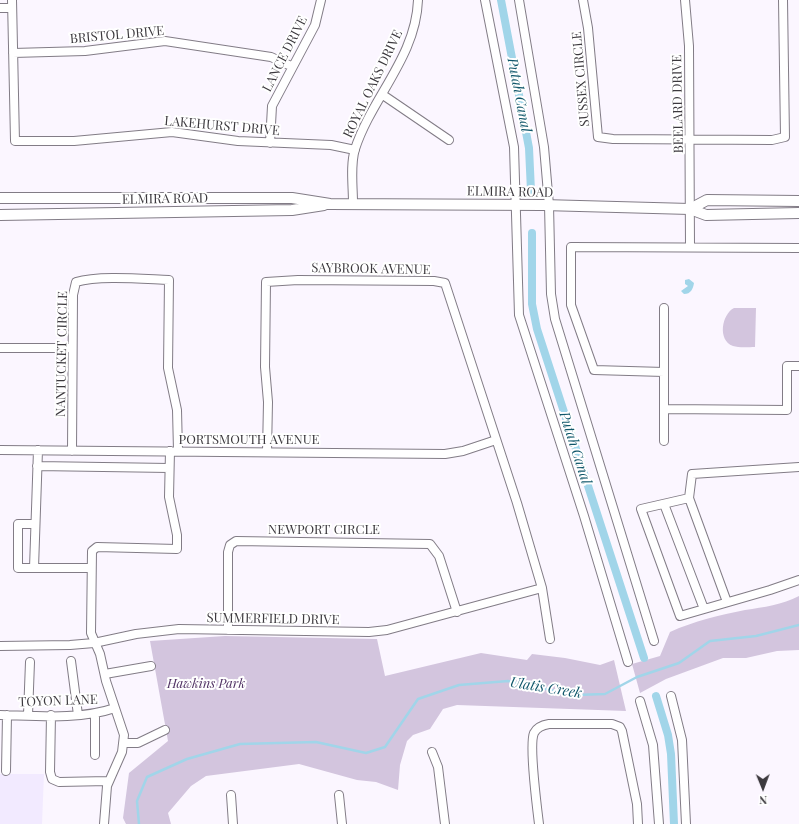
<!DOCTYPE html>
<style>
body{margin:0}
#map{position:relative;width:799px;height:824px;overflow:hidden;background:#fbf6ff;font-family:"Playfair Display",serif}
canvas{display:block}
.north{position:absolute;left:743px;top:768px;width:40px;height:40px;-webkit-text-stroke:3px #fff;paint-order:stroke;rotate:179deg;font-size:11px;font-weight:700;line-height:16px;text-align:center;color:#3c393e}
.north::after{content:'';display:block;margin:auto;width:14px;height:18px;background:#3c393e;clip-path:polygon(50% 0,100% 100%,50% 72%,0 100%)}
</style>
<div id="map">
<canvas width="799" height="824"></canvas>
<div class="north">N</div>
</div>
<script>
const g = document.querySelector('canvas').getContext('2d');
g.lineJoin = 'round';
function fillPath(path, color) {
  g.fillStyle = color;
  g.fill(path, 'evenodd');
}
function trace(path, color, width, dash) {
  g.strokeStyle = color;
  g.lineWidth = width;
  g.lineCap = dash ? 'butt' : 'round';
  g.setLineDash(dash || []);
  g.stroke(path);
}
function drawText(font, color, halo, rows, align = 'center') {
  g.font = font + ' "Playfair Display",serif';
  g.lineWidth = 4;
  g.setLineDash([]);
  g.textBaseline = 'middle';
  g.strokeStyle = halo;
  g.fillStyle = color;
  for (const [text, x, y, turn = 0] of rows) {
    g.save();
    g.translate(x, y);
    g.rotate((+turn || 0) * Math.PI / 180);
    g.textAlign = isNaN(turn) ? turn : align;
    if (halo) g.strokeText(text, 0, 0);
    g.fillText(text, 0, 0);
    g.restore();
  }
}
fillPath(new Path2D(`
 M0 774H44L42 824H0Z`), '#f2eaff');
fillPath(new Path2D(`
 M734 308H756L755 347C749 347 739 348 733 346 717 340 722 314 734 308Z
 M799 596V650L777 651 746 658H723L666 679 640 693 632 664 660 656 670 632C694 621 720 615 745 610 764 607 782 605 799 596Z
 M225 636 377 639 385 676 481 653 527 660 532 654 565 658 600 665 614 660 626 711 457 705 443 709 430 729 413 735 407 741 400 765 398 790 376 782 357 780 299 764 206 776 191 786 168 813 171 824H126L123 818 129 773 168 741 150 641Z`), '#d3c5de');
fillPath(new Path2D(`
 M689 279 694 283C693 289 691 294 684 294L681 291 688 286 685 284V280Z`), '#a1d5e9');
trace(new Path2D(`
 M139 824 137 801 147 777 187 759 240 744 316 742 366 753 385 747 418 699 459 685 508 681 575 695 605 694 637 677 679 663 710 641 756 636 799 625`), '#a1d5e9', 2.5);
trace(new Path2D(`
 M501 0 529 148 531 191
 M532 233V304L537 329 644 658
 M656 696 668 735 671 754 674 824`), '#a1d5e9', 8);
const minor = new Path2D(`
 M12 0 15 141H74L172 132 238 141 331 145 355 150
 M485 0 514 147 519 315 584 516 628 662
 M519 0 544 147 549 205 551 294 555 319 654 641
 M583 0 588 28 598 137 613 139 772 140 785 137 783 0
 M685 0 689 46 690 247
 M0 8H12
 M13 53 85 51 165 41 271 57 291 66
 M383 95 449 140
 M270 143 272 106 315 25 321 0
 M353 203C353 186 350 165 355 149 372 97 416 57 418 0
 M0 348H72
 M664 372 594 370 571 305V247L799 248
 M664 409 787 410V366H799
 M664 441V308
 M0 450 445 454 463 451 496 440
 M38 450 34 568H91
 M72 451 73 295 76 282C99 275 143 279 169 280L168 368 177 410 178 451
 M267 452 268 402 265 367 266 282 298 280 434 281 445 283 517 503 542 588 550 639
 M37 466 169 468
 M689 498 692 474 799 467
 M664 504 704 609
 M34 568H18V524H34
 M727 602 689 498 641 509 680 616 770 590 799 580
 M228 630V552L230 545 236 541 430 544 439 556 457 612
 M0 646 70 645 94 643 136 634 179 629 369 632 387 630 542 588
 M71 661 78 715
 M105 674 151 666
 M671 696 682 740 686 824
 M640 701 653 745 659 824
 M95 714V755
 M0 715C37 716 80 720 115 708
 M28 715 30 662
 M51 715 50 772 52 779 59 782 108 781
 M124 743H138L165 730
 M432 752 438 767 445 824
 M6 771 7 715
 M231 795 233 824
 M339 795 342 824
 M104 824 107 786 122 752 124 735 106 681 100 654 91 633 92 551 97 547 177 549V535L169 497 170 451
 M539 824C537 808 529 744 534 733 537 727 543 725 549 724H612L620 727 622 731 637 804 638 824`);
const major = new Path2D(`
 M0 198H292L330 204 543 205 690 209 706 215 799 213
 M690 209 707 200 799 201
 M0 215 292 210 324 205`);
trace(minor, '#827c86', 10);
trace(major, '#827c86', 12);
trace(minor, '#fff', 8);
trace(major, '#fff', 10);
drawText('13px', '#3c393e', '#fff', [
 ["BRISTOL DRIVE",117,35,-5],
 ["LANCE DRIVE",285,54,-63],
 ["SUSSEX CIRCLE",581,79,-95],
 ["ROYAL OAKS DRIVE",373,84,-64],
 ["BEELARD DRIVE",678,104,-91],
 ["LAKEHURST DRIVE",222,126,5],
 ["ELMIRA ROAD",510,192,1],
 ["ELMIRA ROAD",165,199,-1],
 ["SAYBROOK AVENUE",371,269,1],
 ["NANTUCKET CIRCLE",62,354,-89],
 ["PORTSMOUTH AVENUE",249,440],
 ["NEWPORT CIRCLE",324,530],
 ["SUMMERFIELD DRIVE",273,619,1],
 ["TOYON LANE",58,701,-2]
]);
drawText('italic 13px', '#513264', '#fff', [
 ["Hawkins Park",206,684]
]);
drawText('italic 14px', '#0f566a', '#fff', [
 ["Putah Canal",519,95,79],
 ["Putah Canal",575,448,72],
 ["Ulatis Creek",546,688,9]
]);
</script>
